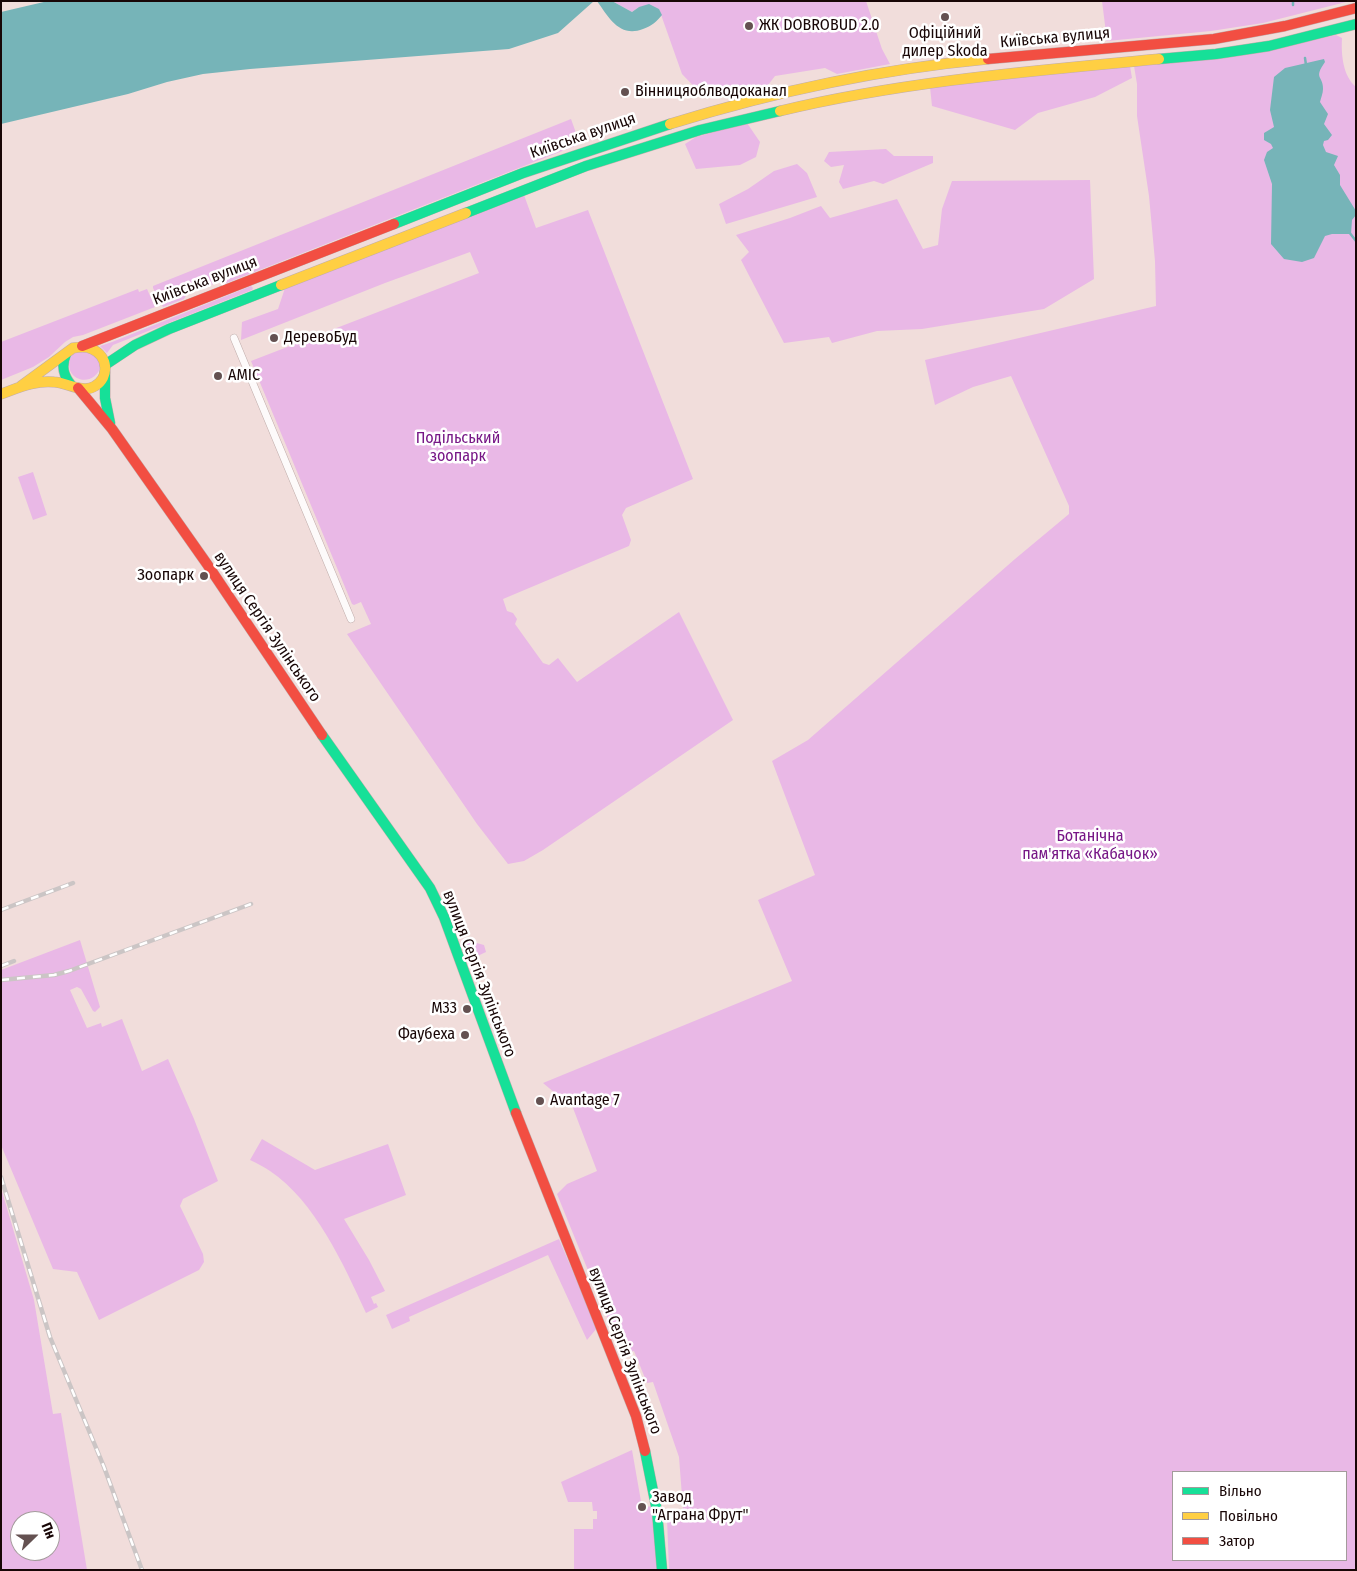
<!DOCTYPE html>
<meta charset="utf-8">
<style>
body{margin:0}
#map{position:relative;width:1357px;height:1571px;overflow:hidden;background:#f1dddb;font-family:"Fira Sans Condensed",sans-serif}
canvas{display:block}
.frame{position:absolute;inset:0;border:2px solid #180606;pointer-events:none}
.legend{position:absolute;left:1172px;top:1471px;width:175px;height:90px;box-sizing:border-box;background:#fff;border:1px solid #a39b9b;margin:0;padding:6px 9px;list-style:none;font-size:15px;color:#180606}
.legend li{display:flex;align-items:center;gap:10px;height:25px}
.legend b{width:25px;border:1px solid #a39b9b}
.north{position:absolute;left:10px;top:1511px;width:50px;height:50px;box-sizing:border-box;background:#fff;border:1px solid #a39b9b;border-radius:50%;rotate:68deg;font-size:14px;font-weight:700;line-height:20px;text-align:center;color:#180606}
.north::after{content:'';display:block;margin:auto;width:18px;height:22px;background:#645151;clip-path:polygon(50% 0,100% 100%,50% 72%,0 100%)}
</style>
<div id="map">
<canvas width="1357" height="1571"></canvas>
<div class="frame"></div>
<ul class="legend">
<li><b style="height:6px;background:#16e098"></b>Вільно</li>
<li><b style="height:6px;background:#ffcf43"></b>Повільно</li>
<li><b style="height:6px;background:#f24e42"></b>Затор</li>
</ul>
<div class="north">Пн</div>
</div>
<script>
const g = document.querySelector('canvas').getContext('2d');
g.lineJoin = 'round';
function fillPath(path, color) {
  g.fillStyle = color;
  g.fill(path, 'evenodd');
}
function trace(path, color, width, dash) {
  g.strokeStyle = color;
  g.lineWidth = width;
  g.lineCap = dash ? 'butt' : 'round';
  g.setLineDash(dash || []);
  g.stroke(path);
}
function drawText(font, color, halo, rows, align = 'center') {
  g.font = font + ' "Fira Sans Condensed",sans-serif';
  g.lineWidth = 5;
  g.setLineDash([]);
  g.textBaseline = 'middle';
  g.strokeStyle = halo;
  g.fillStyle = color;
  for (const [text, x, y, turn = 0] of rows) {
    g.save();
    g.translate(x, y);
    g.rotate((+turn || 0) * Math.PI / 180);
    g.textAlign = isNaN(turn) ? turn : align;
    if (halo) g.strokeText(text, 0, 0);
    g.fillText(text, 0, 0);
    g.restore();
  }
}
fillPath(new Path2D(`
 M612 1H866L882 49 890 64 837 74 825 68 775 76 765 89 705 98 682 74 659 9 639 7 632 12Z
 M1102 1H1350L1263 23 1211 31 1107 41Z
 M1336 35 1342 38C1341 55 1343 76 1356 87V1570H669L667 1518 681 1513 683 1509 679 1457 653 1382 647 1383 634 1351 622 1354 557 1194 567 1184 597 1171 573 1108 543 1083 792 981 758 900 815 875 772 761 808 740 1015 559 1069 514V506L1011 376 973 387 935 405 925 360 1156 306 1155 261 1149 196 1137 116V84L1134 66 1273 49ZM1173 1472H1346V1560H1173Z
 M1130 66 1132 78 1095 97 1038 113 1015 130 932 106 930 87Z
 M571 119 580 144 224 284 219 282 187 294 184 299 163 307 153 288V286Z
 M747 123 760 142 756 157 740 165 696 169 685 144 696 137Z
 M886 149 894 156H933V163L883 184 874 181 843 189 839 182 844 165 831 167 824 161 829 152Z
 M797 164 807 173 817 197 726 224 719 204 748 189 774 171Z
 M1090 180 1094 279 1044 309 922 329 877 331 832 343 829 337 784 343 741 260 749 252 736 235 790 218 821 206 830 218 897 199 923 249 938 245 942 209 952 181Z
 M524 195 536 228 588 210 693 479 626 508 622 515 631 540 629 546 503 599 507 611 513 613 517 619 515 624 543 663 549 665 558 658 577 682 679 612 733 720 543 850 524 861 508 864 477 824 347 634 371 624 361 602 354 605 352 604 251 361 479 273 470 252 385 283 241 340 242 322 278 309 285 288Z
 M251 286 253 288 252 290 113 345 107 353 100 346 112 342Z
 M138 289 139 292 147 289 155 307 83 335 73 337 65 342 49 357 33 367 1 380V342Z
 M74 351 96 353 101 366C93 392 56 378 74 351Z
 M33 472 47 515 33 520 18 477Z
 M462 939 484 945 486 952 469 960Z
 M80 940 100 1007 95 1012 93 1011 81 989 77 987 70 990 87 1028 101 1023 102 1027 122 1019 142 1071 168 1059 194 1119 218 1181 183 1199 180 1206 203 1254 204 1262 199 1270 99 1320 77 1272 53 1269 1 1145V970Z
 M262 1139 315 1170 388 1144 406 1195 344 1219 369 1260 385 1291 371 1297 374 1304 376 1303 378 1307 366 1313C344 1265 315 1201 270 1171 264 1167 257 1163 250 1160Z
 M1 1188 34 1300 53 1414 61 1413 87 1570H1ZM20 1521H50V1551H20Z
 M559 1239 597 1328 587 1340 548 1255 409 1317 410 1321 392 1329 386 1315Z
 M632 1450 642 1507 657 1506 662 1570H574V1529H593V1519H597V1511H593L592 1502H568L561 1482Z`), '#e9b8e6');
fillPath(new Path2D(`
 M48 1H594L558 33 509 49 250 69 203 74 167 82 128 94 1 124V12Z
 M597 1H612L632 12 639 7 649 4 659 9 662 15C656 22 652 26 643 29 620 38 609 18 597 1Z
 M1324 59 1325 62C1313 79 1323 75 1323 89 1323 93 1321 98 1320 102L1328 114 1324 124 1332 135 1328 140 1324 141 1323 145 1326 152 1338 156 1334 165 1340 175V185L1356 211V215L1352 220 1351 234H1332L1325 236 1314 258 1302 262 1284 259 1271 244 1272 184 1264 160 1267 152 1273 148 1271 144 1264 140V133L1274 127 1270 110 1274 77 1285 68Z`), '#76b4b8');
trace(new Path2D(`
 M1293 1V5
 M1305 58 1306 65
 M1349 232 1356 241`), '#76b4b8', 2.5);
const street = new Path2D(`
 M234 338 351 619`);
const fast = new Path2D(`
 M1159 59 1216 54 1269 46 1356 24
 M466 213 586 166 700 130 780 111
 M394 224 523 173 670 124
 M66 354C61 366 63 375 71 385
 M105 365 135 345 169 329 281 285
 M105 372V398L110 423
 M322 735 430 888 444 917 516 1113
 M645 1451 657 1511 662 1570`);
const slow = new Path2D(`
 M780 111C905 81 1032 71 1159 59
 M670 124C773 92 881 69 988 59
 M281 285 466 213
 M1 394C18 388 35 380 54 382 66 382 83 394 95 386 110 377 108 356 92 349 86 346 79 347 73 348L21 386`);
const jam = new Path2D(`
 M988 59 1214 39 1285 26 1356 8
 M82 346 394 224
 M78 388 112 429 207 564 322 735
 M516 1113 636 1416 645 1451`);
trace(street, '#c0adab', 8);
trace(fast, '#c0adab', 11);
trace(slow, '#c0adab', 11);
trace(jam, '#c0adab', 11);
trace(street, '#fdfafa', 7);
trace(fast, '#16e098', 10);
trace(slow, '#ffcf43', 10);
trace(jam, '#f24e42', 10);
const rail = new Path2D(`
 M1 910 73 883
 M1 966 14 961
 M1 980 54 975 69 971 251 904
 M1 1177 50 1337 104 1467 142 1570`);
trace(rail, '#cbc5c5', 4.5);
trace(rail, '#fff', 2.5, [8]);
for (const [x, y, r, color] of [
 [945,17,5,"#645151"],
 [749,26,5,"#645151"],
 [625,92,5,"#645151"],
 [274,338,5,"#645151"],
 [218,376,5,"#645151"],
 [204,576,5,"#645151"],
 [467,1009,5,"#645151"],
 [465,1035,5,"#645151"],
 [540,1101,5,"#645151"],
 [642,1507,5,"#645151"]
]) {
  const dot = new Path2D();
  dot.arc(x, y, r, 0, 2 * Math.PI);
  g.fillStyle = color;
  g.fill(dot);
  trace(dot, '#fff', 2);
}
drawText('16px', '#180606', '#fff', [
 ["ЖК DOBROBUD 2.0",759,26],
 ["Офіційний",945,34,"center"],
 ["дилер Skoda",945,52,"center"],
 ["Вінницяоблводоканал",635,92],
 ["ДеревоБуд",284,338],
 ["АМІС",228,376],
 ["Зоопарк",194,576,"right"],
 ["М33",457,1009,"right"],
 ["Фаубеха",455,1035,"right"],
 ["Avantage 7",550,1101],
 ["Завод",652,1498],
 ["\"Аграна Фрут\"",652,1516]
], 'left');
drawText('16px', '#180606', '#fff', [
 ["Київська вулиця",1055,38,-5],
 ["Київська вулиця",583,136,-19],
 ["Київська вулиця",205,281,-21],
 ["вулиця Сергія Зулінського",267,627,56],
 ["вулиця Сергія Зулінського",479,974,69],
 ["вулиця Сергія Зулінського",625,1351,69]
]);
drawText('16px', '#771786', '#fff', [
 ["Подільський",458,439],
 ["зоопарк",458,457],
 ["Ботанічна",1090,837],
 ["пам'ятка «Кабачок»",1090,855]
]);
</script>
